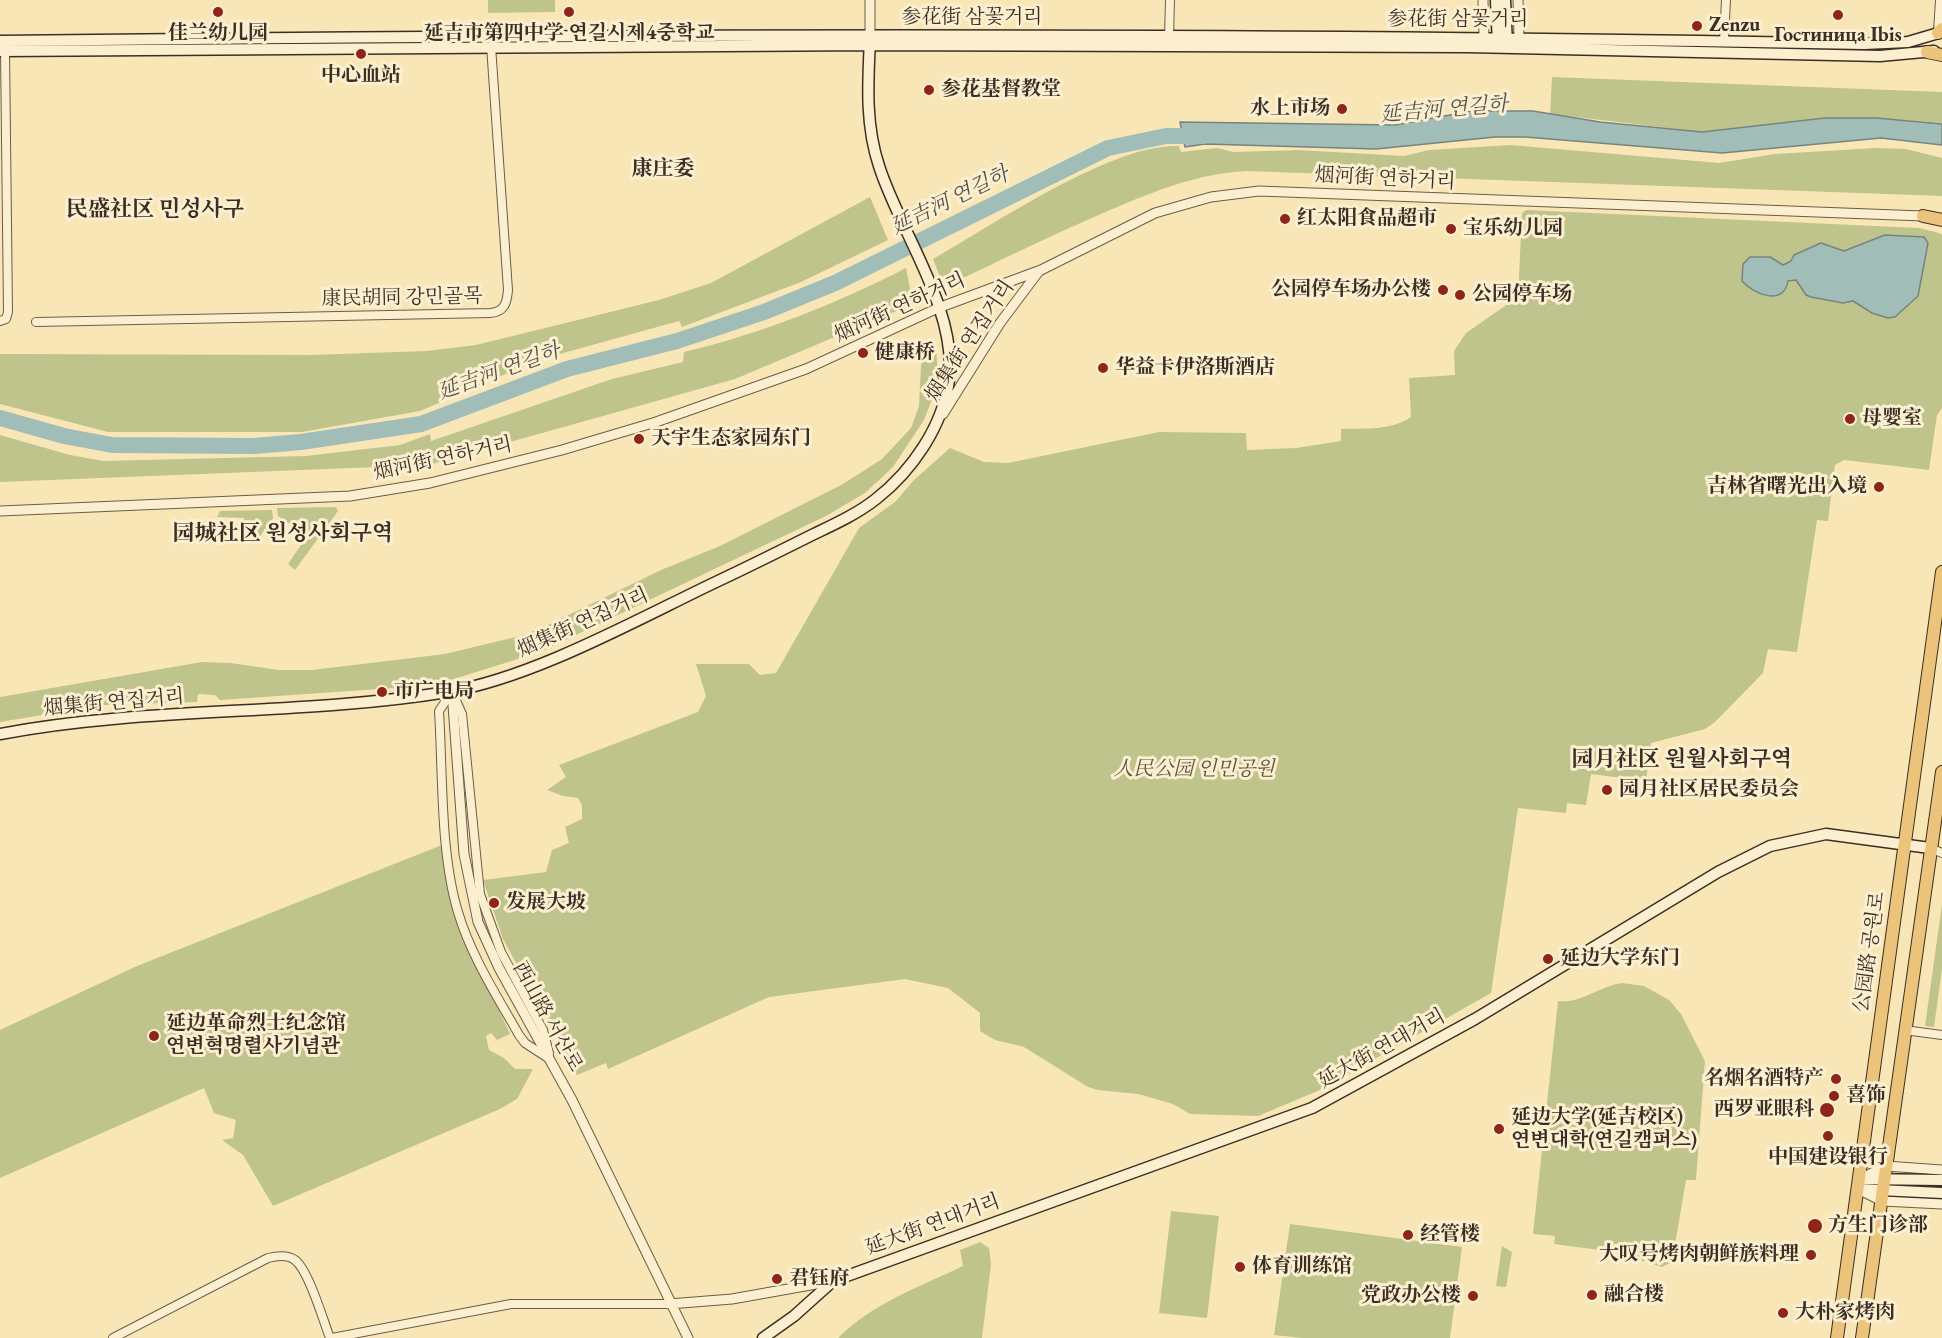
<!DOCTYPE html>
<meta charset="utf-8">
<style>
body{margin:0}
canvas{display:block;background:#f9e6b6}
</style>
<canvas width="1942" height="1338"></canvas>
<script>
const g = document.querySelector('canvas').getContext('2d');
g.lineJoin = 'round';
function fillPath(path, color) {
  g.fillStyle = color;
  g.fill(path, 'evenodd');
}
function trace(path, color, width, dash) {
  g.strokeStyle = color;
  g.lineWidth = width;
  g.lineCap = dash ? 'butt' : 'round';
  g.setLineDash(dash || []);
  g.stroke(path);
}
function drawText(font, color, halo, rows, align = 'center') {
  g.font = font + ' "EB Garamond","Noto Serif SC","Noto Serif KR",serif';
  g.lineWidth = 6;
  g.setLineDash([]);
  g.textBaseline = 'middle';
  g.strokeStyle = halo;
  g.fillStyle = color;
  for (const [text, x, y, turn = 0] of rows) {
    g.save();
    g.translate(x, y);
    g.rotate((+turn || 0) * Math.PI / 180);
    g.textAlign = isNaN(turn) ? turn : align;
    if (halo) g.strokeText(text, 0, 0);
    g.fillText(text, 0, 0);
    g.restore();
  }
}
fillPath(new Path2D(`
 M488 0H555V12L488 13Z
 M1552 77 1942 92V123L1876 118H1825L1702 132 1550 114Z
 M1511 145 1719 163 1775 154 1876 148 1906 149 1942 158V196L1246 171C1195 174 1156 191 1110 210 1054 234 999 261 944 287L933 259C993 225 1112 143 1179 146L1181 152 1217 148 1233 152 1298 150 1404 156 1429 150Z
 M870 197 888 240 801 282 682 327 679 321 538 360 420 411 302 432H108L0 404V354L311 355 426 351 476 345 659 300 711 283Z
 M1526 210 1919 228 1939 233 1942 235V408L1937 415 1929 470 1844 460 1835 465 1828 521 1817 520 1797 652 1768 649 1763 673 1715 722 1705 729 1651 743 1646 781 1591 774 1586 805 1567 803 1566 813 1518 808 1491 993 1320 1090 1258 1116 1190 1114 1173 1104 1138 1094 1098 1090 1088 1087 1024 1047 995 1040 980 1031V1013L948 988 905 979 769 997 608 1069 606 1063 577 1075 503 939 483 880 546 872 552 850 569 843 565 827 582 819V805L578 798 563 796 547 790 566 777 559 765 698 712 706 696 696 664H749L760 675 776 673 859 528 895 502 914 480 950 448 984 462 1008 463 1159 432 1246 433 1247 450 1296 448 1341 441V429C1365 428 1390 431 1411 417L1409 378 1455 375 1454 351 1466 333 1518 297 1522 213Z
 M906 268 913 304 735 379 428 465 0 482V435L70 455 103 461 306 456 400 445 430 434 431 441 612 379 683 362 684 352C760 334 836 304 906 268Z
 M936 344 938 384 924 420 893 467 865 493 826 516 540 652 454 679 422 686 220 700 215 695 198 694 197 702 104 705 0 722V697L202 662 231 663 278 670H312L445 654 524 635 550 624 661 570 720 546 843 484 882 459 911 428 919 406 922 346Z
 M336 507 338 511 295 570 288 564 307 536 278 516 277 508Z
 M272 510 273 518 258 539 240 525 245 518 217 517 220 511Z
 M442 845 449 893 455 912 510 1034 497 1040 491 1033 486 1036 489 1050 504 1058 515 1069H533L517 1099 500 1109 273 1206 243 1155 222 1140 233 1138 236 1120 214 1113 204 1088 0 1178V1030L137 966Z
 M1942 904V969L1934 1027 1925 1026Z
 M1622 983 1644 986 1669 1000 1681 1014 1705 1061 1696 1180H1686L1672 1262 1662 1267 1639 1260 1637 1255 1554 1244 1555 1236 1533 1234 1558 1001C1580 1004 1600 986 1622 983Z
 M1171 1211 1219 1216 1207 1318 1159 1313Z
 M1290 1224 1462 1247 1450 1338H1303L1274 1335Z
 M980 1242 989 1248 991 1264 982 1338H838C873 1303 919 1287 963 1266L960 1250Z
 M1502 1246 1512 1252 1506 1287 1496 1286Z`), '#bfc48d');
const water = new Path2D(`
 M1472 111H1533L1600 122 1702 132 1825 118H1876L1942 124V145L1881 138 1722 153 1525 137H1495L1376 149 1205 144 1185 147 1180 122 1395 125Z
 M1885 235 1924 237 1928 243 1918 296 1895 317 1888 318 1872 313 1853 301 1843 303 1811 297 1806 295 1796 280 1788 281C1784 307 1753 294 1742 281L1743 264 1750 257H1770L1783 265 1791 261 1794 255 1821 243 1844 251Z`);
fillPath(water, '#a1bdb7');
trace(water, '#78847d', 1.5);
trace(new Path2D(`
 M0 418 64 436 112 445 254 446 301 442 421 424 567 369 677 341 764 312 835 283 1108 148 1166 136H1203`), '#a1bdb7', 16);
const minor = new Path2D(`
 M1938 32 1940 0
 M1169 37 1170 0
 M1724 41 1726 0
 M0 321 6 319 8 312 5 50
 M36 322 490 313C505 312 507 302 508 290L491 46
 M452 692 439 711C443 774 440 853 458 912 471 956 497 996 519 1035L525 1043 548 1058
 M454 696 462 714 480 894 501 952 543 1030 549 1053
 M1930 848 1942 853
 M1904 1030 1942 1035
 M113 1338 268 1258C276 1256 287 1254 295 1260 309 1271 323 1320 330 1338
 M332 1338 511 1304H669`);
const tertiary = new Path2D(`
 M1483 0 1484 38 1490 43
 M870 35V0
 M1513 43 1519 37 1518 0
 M943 414 1000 323 1039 271
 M0 511 350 496 430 483 562 450 656 422 806 369 938 308 1041 270 1155 213 1211 197 1259 191 1923 216
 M452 692 464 854 478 922 499 968 572 1100 688 1338
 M1860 1179 1886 1166 1942 1170
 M1860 1190 1882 1201 1942 1204
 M669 1304 732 1299 833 1281`);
const secondary = new Path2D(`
 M1496 0 1498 45
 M1505 0 1507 45
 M0 41C621 34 1243 32 1864 44L1908 42 1942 32
 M0 51 869 45 1468 47 1880 56 1934 51
 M0 734C148 706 299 716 447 692 533 678 638 619 718 581 750 566 782 550 814 534 835 524 857 514 876 499 912 471 943 426 949 380 958 310 900 232 879 166 865 124 868 82 870 39
 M1859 1179 1942 1180
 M1858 1189 1942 1193
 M763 1338 794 1316 833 1281 1312 1108 1475 1019 1718 872 1770 846 1826 834 1930 848`);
const primary = new Path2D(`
 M1938 33 1942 29
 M1927 52 1942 55
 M1923 216 1942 220
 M1837 1338 1942 572
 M1862 1338 1942 772`);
trace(minor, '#6a5d49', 10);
trace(tertiary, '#6a5d49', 11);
trace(secondary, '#3b2f25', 13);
trace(primary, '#3b2f25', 14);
trace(minor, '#fbefd0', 8);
trace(tertiary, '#fbefd0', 9);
trace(secondary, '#fbefd0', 10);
trace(primary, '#ecc37b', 12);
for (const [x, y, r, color] of [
 [218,12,6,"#8f2418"],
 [569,12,6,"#8f2418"],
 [1838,15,6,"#8f2418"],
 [1697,26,6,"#8f2418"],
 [361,54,6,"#8f2418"],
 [929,90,6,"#8f2418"],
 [1342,109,6,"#8f2418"],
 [1285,219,6,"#8f2418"],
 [1451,229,6,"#8f2418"],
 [1443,290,6,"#8f2418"],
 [1460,295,6,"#8f2418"],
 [863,353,6,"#8f2418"],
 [1103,368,6,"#8f2418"],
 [1850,419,6,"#8f2418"],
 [639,439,6,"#8f2418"],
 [1879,487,6,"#8f2418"],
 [382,692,6,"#8f2418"],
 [1607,790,6,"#8f2418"],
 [494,903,6,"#8f2418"],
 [1548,959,6,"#8f2418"],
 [154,1036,6,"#8f2418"],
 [1836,1079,6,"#8f2418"],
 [1834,1096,6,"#8f2418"],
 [1827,1110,8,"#8f2418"],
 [1499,1129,6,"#8f2418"],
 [1828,1136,6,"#8f2418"],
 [1815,1226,8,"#8f2418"],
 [1408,1235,6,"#8f2418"],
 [1811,1255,6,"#8f2418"],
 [1240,1267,6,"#8f2418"],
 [777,1279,6,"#8f2418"],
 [1592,1295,6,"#8f2418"],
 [1473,1296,6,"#8f2418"],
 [1783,1313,6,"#8f2418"]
]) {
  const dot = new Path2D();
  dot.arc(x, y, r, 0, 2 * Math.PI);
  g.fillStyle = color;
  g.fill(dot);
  trace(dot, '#fbefd0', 2);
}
drawText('20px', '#3b2f25', '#fbefd0', [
 ["参花街 삼꽃거리",972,18],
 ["参花街 삼꽃거리",1458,20],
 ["烟河街 연하거리",1385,179,3],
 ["康民胡同 강민골목",402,298,-1],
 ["烟河街 연하거리",900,308,-24],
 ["烟集街 연집거리",970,341,-56],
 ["烟河街 연하거리",443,459,-12],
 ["烟集街 연집거리",583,623,-24],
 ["烟集街 연집거리",114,703,-5],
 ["公园路 공원로",1870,952,-82],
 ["西山路 서산로",547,1017,61],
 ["延大街 연대거리",1382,1049,-29],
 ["延大街 연대거리",933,1225,-20]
]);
drawText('bold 20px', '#3b2f25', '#fbefd0', [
 ["Zenzu",1709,26],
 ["佳兰幼儿园",218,34,"center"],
 ["延吉市第四中学 연길시제4중학교",569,34,"center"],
 ["Гостиница Ibis",1838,36,"center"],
 ["中心血站",361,76,"center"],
 ["参花基督教堂",941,90],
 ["水上市场",1330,109,"right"],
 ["红太阳食品超市",1297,219],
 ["宝乐幼儿园",1463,229],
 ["公园停车场办公楼",1431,290,"right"],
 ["公园停车场",1472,295],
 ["健康桥",875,353],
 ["华益卡伊洛斯酒店",1115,368],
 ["母婴室",1862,419],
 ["天宇生态家园东门",651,439],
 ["吉林省曙光出入境",1867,487,"right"],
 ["市广电局",394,692],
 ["园月社区居民委员会",1619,790],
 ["发展大坡",506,903],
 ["延边大学东门",1560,959],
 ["延边革命烈士纪念馆",166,1024],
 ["연변혁명렬사기념관",166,1047],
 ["名烟名酒特产",1824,1079,"right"],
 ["喜饰",1846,1096],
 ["西罗亚眼科",1814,1110,"right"],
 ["延边大学(延吉校区)",1511,1118],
 ["연변대학(연길캠퍼스)",1511,1141],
 ["中国建设银行",1828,1158,"center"],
 ["方生门诊部",1828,1226],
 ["经管楼",1420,1235],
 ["大叹号烤肉朝鲜族料理",1799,1255,"right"],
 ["体育训练馆",1252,1267],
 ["君钰府",789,1279],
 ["融合楼",1604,1295],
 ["党政办公楼",1461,1296,"right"],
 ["大朴家烤肉",1795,1313]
], 'left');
drawText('italic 20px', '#5c543f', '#fbefd0', [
 ["人民公园 인민공원",1194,770]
]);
drawText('italic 21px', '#54524a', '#fbefd0', [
 ["延吉河 연길하",1444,110,-5],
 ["延吉河 연길하",950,201,-26],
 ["延吉河 연길하",499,372,-20]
]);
drawText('bold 21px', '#3b2f25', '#fbefd0', [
 ["康庄委",663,169]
]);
drawText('bold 22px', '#3b2f25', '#fbefd0', [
 ["民盛社区 민성사구",155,210],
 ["园城社区 원성사회구역",283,534],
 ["园月社区 원월사회구역",1682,760]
]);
</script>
